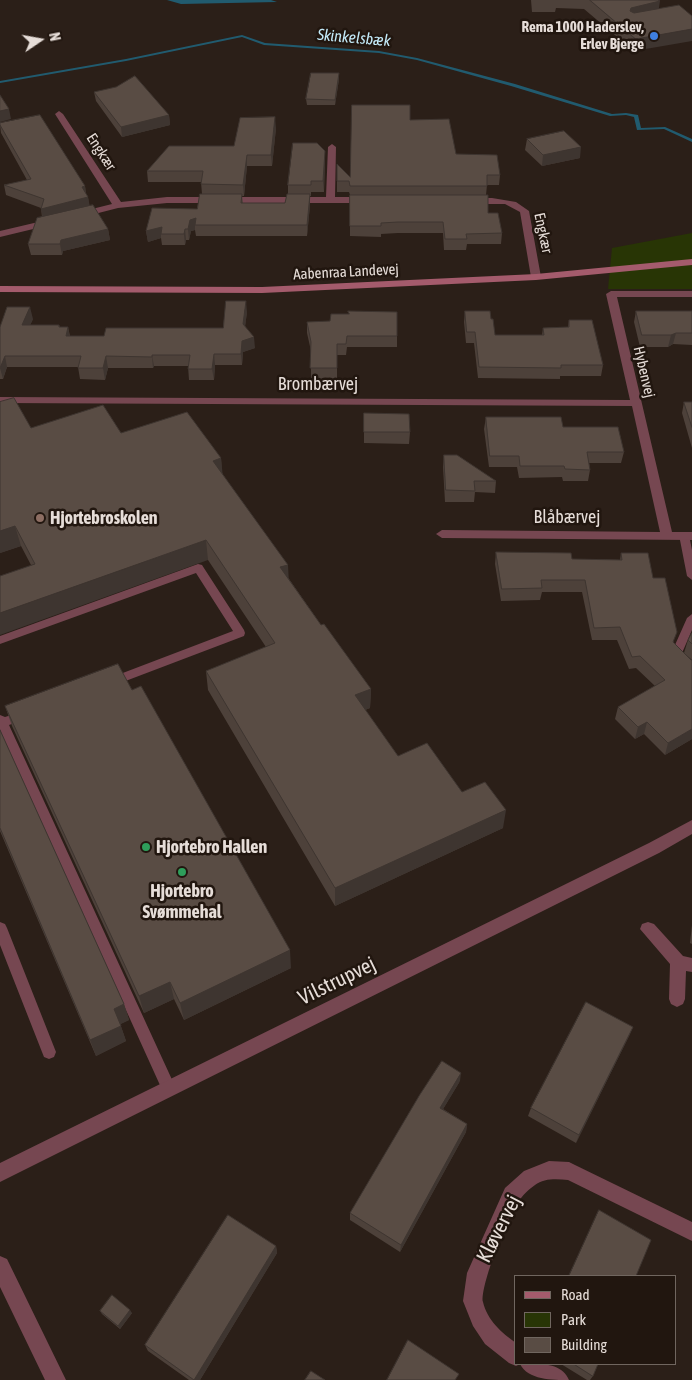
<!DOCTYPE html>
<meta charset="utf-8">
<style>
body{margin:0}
#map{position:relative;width:692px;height:1380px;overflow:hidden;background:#2b1f18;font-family:"Asap Condensed",sans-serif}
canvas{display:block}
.legend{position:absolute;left:514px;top:1275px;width:162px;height:90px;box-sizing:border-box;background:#21160f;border:1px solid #70665f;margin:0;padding:6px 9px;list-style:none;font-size:15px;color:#e6ddd8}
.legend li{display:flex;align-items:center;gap:10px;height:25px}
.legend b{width:25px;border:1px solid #70665f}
.north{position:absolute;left:15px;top:15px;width:50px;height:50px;-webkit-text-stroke:4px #21160f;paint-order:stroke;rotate:78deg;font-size:14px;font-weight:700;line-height:20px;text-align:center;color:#e6ddd8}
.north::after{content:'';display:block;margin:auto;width:18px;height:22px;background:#e6ddd8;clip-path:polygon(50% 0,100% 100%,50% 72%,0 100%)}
</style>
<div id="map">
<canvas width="692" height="1380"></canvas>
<ul class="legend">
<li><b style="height:6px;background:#a45b6c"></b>Road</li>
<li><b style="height:14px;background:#283505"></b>Park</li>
<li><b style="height:14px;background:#594c44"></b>Building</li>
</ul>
<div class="north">N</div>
</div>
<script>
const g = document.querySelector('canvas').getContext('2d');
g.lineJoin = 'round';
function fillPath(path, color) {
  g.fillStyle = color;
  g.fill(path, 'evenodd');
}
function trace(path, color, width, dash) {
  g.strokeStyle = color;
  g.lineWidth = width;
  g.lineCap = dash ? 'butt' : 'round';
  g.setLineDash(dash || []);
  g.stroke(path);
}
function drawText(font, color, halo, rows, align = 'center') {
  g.font = font + ' "Asap Condensed",sans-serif';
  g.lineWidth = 5;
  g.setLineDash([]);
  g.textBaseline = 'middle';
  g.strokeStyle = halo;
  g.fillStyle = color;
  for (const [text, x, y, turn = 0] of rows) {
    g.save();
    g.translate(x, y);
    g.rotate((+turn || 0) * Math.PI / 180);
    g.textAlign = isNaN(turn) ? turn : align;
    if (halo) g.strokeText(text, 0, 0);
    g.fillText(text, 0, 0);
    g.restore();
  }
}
fillPath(new Path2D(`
 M692 233V289H608L612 248Z`), '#283505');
fillPath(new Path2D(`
 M167 0H271L277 2 181 4Z`), '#215b6f');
fillPath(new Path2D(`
 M242 35 265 43 379 51 417 58 515 84 612 114 626 113 638 115 641 128 665 127 692 139V142L664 129 637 130 634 117 626 115 610 116 511 86 417 60 379 53 264 45 242 37 126 61 0 83V81L126 59Z`), '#215b6f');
fillPath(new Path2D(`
 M684 532 689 535 692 550V580L687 576 679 535Z
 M198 564 202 565 244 630 245 633 244 636 115 685H107L105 682 107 679 233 631 196 573 0 644V636Z
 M692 614V630L682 653 692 662V672L688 671 671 654 687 618Z
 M24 711 28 712 30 715 28 718 9 725 174 1084 176 1089 174 1094 169 1096 164 1094 0 732V715L5 717Z
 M0 922 5 924 7 928 56 1052 54 1057 49 1059 44 1057 42 1052 0 945Z`), '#764751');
fillPath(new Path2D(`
 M59 111 63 114 121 202 167 197H326L328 147 332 144 336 147 335 197H369L374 200 369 203H167L118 208 79 218 76 217V213L112 204 55 114Z
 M492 198 516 202 529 211 541 277 540 279H532L531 277 520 212 505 204H470L465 201 470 198Z
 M51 219 54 220V224L0 237V231Z
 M611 291H692V297H617L672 532H692V540L442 538 436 534 442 530 660 532 632 406 0 403V397L630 400 606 294Z
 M648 922 654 924 683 956 692 958V972L686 971 685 999 683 1004 677 1007 671 1004 669 999 670 964 640 929 642 924Z
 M549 1161 569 1162 575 1165 692 1222V1241L568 1180C557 1179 544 1178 535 1185 529 1189 522 1196 518 1202 508 1216 480 1286 483 1302 487 1320 502 1333 516 1343V1364C534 1364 561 1360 569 1380 552 1380 528 1380 520 1364L516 1366 509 1363 485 1344 473 1326 463 1301 467 1273 505 1188 524 1171Z`), '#764751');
fillPath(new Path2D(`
 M692 820V834L659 853 0 1182V1163L649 843Z
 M0 1256 7 1259 66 1380H45L0 1287Z`), '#764751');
fillPath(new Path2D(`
 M692 259V265L536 280 262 293 0 292V286L262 287 536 274Z`), '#a45b6c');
fillPath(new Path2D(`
 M531 0H658L634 51 584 9 556 8 555 12H532Z
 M339 73V79L335 105H307L306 99Z
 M94 92 169 115 170 125 122 137 96 101Z
 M410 120 456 154 500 175 499 185H487L486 195 488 213 502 233 501 244H467L466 250H444L443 233H398L381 234V237L350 236V195L349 192H337V181L350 177Z
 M0 125 85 186 86 194 88 197 89 205 108 229 110 240 63 251 62 255H31L28 244 42 217 41 208 6 195 4 185 27 180 1 133Z
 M276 128 272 166H247L244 196H242L243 203H285L288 194V185L325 151 324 192H311V196H310V205L307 236H196L195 230 191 231 189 240H186L185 245H162L161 238 148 242 146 231 197 209 202 194 201 182H148L147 171 234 146Z
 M527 139 580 158 542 166 525 150Z
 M465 311 491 319 495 335H542L543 328 568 327 569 320 603 365 601 376H560V379L478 378 474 343H466L464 322Z
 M636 311H692V345L673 344 668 347H640L634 322Z
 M247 312 245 326 255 348 243 352 242 365H215L214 380H189L188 366H154L153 368H108L105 380 80 379 78 367H7L3 379H0V327L33 319 30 325H59L60 327H68L70 336H104L223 328Z
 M307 322 397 336V347H347L346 355H337V379H311V351L307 333Z
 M684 402H692V448L682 413Z
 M364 413 410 432 409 444 364 443Z
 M486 417 563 427 624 452 621 463H589L590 470 588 481H563L562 477 519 478 517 467H489L484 429Z
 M31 428 121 433 221 458 222 473 289 579 321 625 371 689 370 708 365 710 398 756 462 792 503 828 335 906 208 690 206 671 266 647 208 560 31 565 21 546 0 553Z
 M444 455 496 481 495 493 475 492 474 502H445L443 467Z
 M496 552 572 559 620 560 621 553 653 578 674 643 691 660H692V739L665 755 644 734 635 739 615 719 618 707 655 686 636 668 629 669 617 640H592L582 592H542L540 600 501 601 495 564Z
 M692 633V660L684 653 688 640Z
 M5 706 291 968 184 1020 174 999 144 1013 12 726Z
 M0 730 124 1004 129 1020 120 1024 126 1041 96 1056 0 831Z
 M692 925V944L690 943Z
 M633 1027 629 1036 576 1143 528 1116 531 1108Z
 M460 1081 443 1109 467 1124 466 1132 400 1252 350 1220V1213Z
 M276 1246 277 1253 200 1380H189L148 1351 145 1345Z
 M100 1311 132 1313 120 1329 102 1314Z
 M561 1364H598L593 1376 590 1380H587Z`), '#4d413a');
fillPath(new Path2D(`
 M660 1 658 14 629 20 631 8Z
 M692 29V41L634 51 636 39Z
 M339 73V79L335 105V100Z
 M9 109 11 119 0 122V111Z
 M169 115 170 125 122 137 121 127Z
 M275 117 276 128 272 166 271 155Z
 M581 147 580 158 542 166 543 155Z
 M325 151V162L324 192 323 181Z
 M247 155V166L244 196 243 185Z
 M85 186 86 196 82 187Z
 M310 194V205L307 236V225Z
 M88 197 90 207 43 219 41 209Z
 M196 218 195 225V230L191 231 189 240 188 229 190 220Z
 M162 227 161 234V238L148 242 146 231Z
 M108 229 110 240 63 251 62 255 60 244 61 240Z
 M185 229 186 240 185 245 184 234Z
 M246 301 247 312 244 335 243 324Z
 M30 307 33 319 25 336 22 325Z
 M68 327 70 338 66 336Z
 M676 333 673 344 668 347 671 335Z
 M254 337 255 348 243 352 242 365 241 354 242 341Z
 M214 354 215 365 214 380 212 369Z
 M152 355 154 366 153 368 152 357Z
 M5 356 7 367 3 379 0 368Z
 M106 356 108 368 105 380 103 368Z
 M221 458 223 478 213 461Z
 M15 526 21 546 0 553V531Z
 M206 540 208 560 0 635V613Z
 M288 565 289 584 280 567Z
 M371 689 370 708 355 714V695Z
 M647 722 644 734 635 739 638 727Z
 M692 729V739L665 755 668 743Z
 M506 810 503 828 335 906V888Z
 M290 950 291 968 184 1020 180 1003Z
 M170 982 174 999 144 1013 139 996Z
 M124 1004 129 1020 119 1025 114 1009Z
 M121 1026 126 1041 96 1056 90 1040Z
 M633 1027 629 1036 576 1143 579 1135Z
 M461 1073 460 1081 439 1116 440 1108Z
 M467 1124 466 1132 400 1252 401 1245Z
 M276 1246 277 1253 200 1380H194Z
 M130 1310 132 1313 120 1329 118 1326Z`), '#3e3530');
const building = new Path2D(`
 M590 0H658L660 1 631 8 630 11 634 13 679 5 692 16V29L636 39Z
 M311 73H339L335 100 306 99Z
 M135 76 169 115 121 127 94 92 116 87Z
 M0 95 9 109 0 111Z
 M352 105H410V120L449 119 456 154 497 155 500 175H487V186H350L349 181H337V164L350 177Z
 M40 115 85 186 82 187 88 197 41 209 44 199 4 185 31 179 0 125V123Z
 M275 117 271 155H247L243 185 201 184 203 171H147L169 146H234L240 118Z
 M564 131 581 147 543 155 527 139Z
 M293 143H317L325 151 323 181H311V185H288Z
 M200 194H242L241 203H285L287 194H310L307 225H195L196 218 190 220 188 229H185L184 234H161L162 227 146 231 152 208 197 209Z
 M350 195H488V213H498L502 233 466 234 467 239H445L443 222H398L381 223V226H350Z
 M93 205 108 229 61 240 60 244H28L37 218Z
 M226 301H246L243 324 254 337 242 341 241 354H214L212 369H188L190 355H152V357L106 356 103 368H78L81 356H5L0 368V327L7 307H30L22 325H59V327H68L66 336H104L106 328H223Z
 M348 311 397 312V336H347L346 344H337V368H310L311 342 307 322 330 321 331 314H349Z
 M465 311H490L491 319H493L495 335H544L543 328 569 327V320H592L603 365H561V368L479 367 475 332H467Z
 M636 311H692V333H676L671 335H642Z
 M14 398 31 428 103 405 121 433 187 412 221 458 213 461 288 565 280 567 321 625 324 624 371 689 355 695 398 756 427 743 462 792 485 782 506 810 335 888 206 671 275 643 206 540 0 613V576L35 564 15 526 0 531V402Z
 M684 402H692V427Z
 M364 413 409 414 410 432H364Z
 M486 417H561L563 427H618L624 452H587L590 470 565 469 564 466H520L519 456H490Z
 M444 455H457L496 481H474L475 491 446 490Z
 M496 552 571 553 572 559 622 560 621 553H648L653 578H665L677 632 673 642 691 660H692V729L668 743 647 722 638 727 618 707 665 680 640 656 632 657 620 627 594 628 585 580H541L542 588 502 589Z
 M692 633V644L688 640 691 634Z
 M118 664 132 690 141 686 290 950 180 1003 170 982 139 996 5 706Z
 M0 730 124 1004 114 1009 121 1026 90 1040 0 828Z
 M586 1002 633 1027 579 1135 531 1108Z
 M442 1061 461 1073 440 1108 467 1124 401 1245 350 1213 419 1096Z
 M599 1210 651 1240 636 1276H569Z
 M228 1215 276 1246 194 1380 145 1345Z
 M112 1295 130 1310 118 1326 100 1311Z
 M408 1340 459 1374 455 1380H387Z
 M574 1364H598L593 1376Z
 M311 1371 325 1380H305Z`);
fillPath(building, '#594c44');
trace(building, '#3e3530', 1);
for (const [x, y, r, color] of [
 [654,36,5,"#3f7fe0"],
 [40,518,5,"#8d6e63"],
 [146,847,5,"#2e9e5b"],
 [182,872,5,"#2e9e5b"]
]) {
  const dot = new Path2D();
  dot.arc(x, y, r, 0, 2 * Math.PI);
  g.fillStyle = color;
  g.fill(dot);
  trace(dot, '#21160f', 2);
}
drawText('bold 15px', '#e6ddd8', '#21160f', [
 ["Rema 1000 Haderslev,",644,27],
 ["Erlev Bjerge",644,44]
], 'right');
drawText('15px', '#e6ddd8', '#21160f', [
 ["Engkær",101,152,57],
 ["Engkær",543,233,78],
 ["Aabenraa Landevej",346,272,-3],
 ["Hybenvej",644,372,77]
]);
drawText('italic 16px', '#c4ebfa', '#21160f', [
 ["Skinkelsbæk",354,38,5]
]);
drawText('18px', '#e6ddd8', '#21160f', [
 ["Brombærvej",318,384],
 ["Blåbærvej",567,517]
]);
drawText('bold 18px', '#e6ddd8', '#21160f', [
 ["Hjortebroskolen",50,518],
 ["Hjortebro Hallen",156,847],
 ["Hjortebro",182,891,"center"],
 ["Svømmehal",182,912,"center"]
], 'left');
drawText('21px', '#e6ddd8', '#21160f', [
 ["Vilstrupvej",337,981,-26],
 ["Kløvervej",499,1229,-63]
]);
</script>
